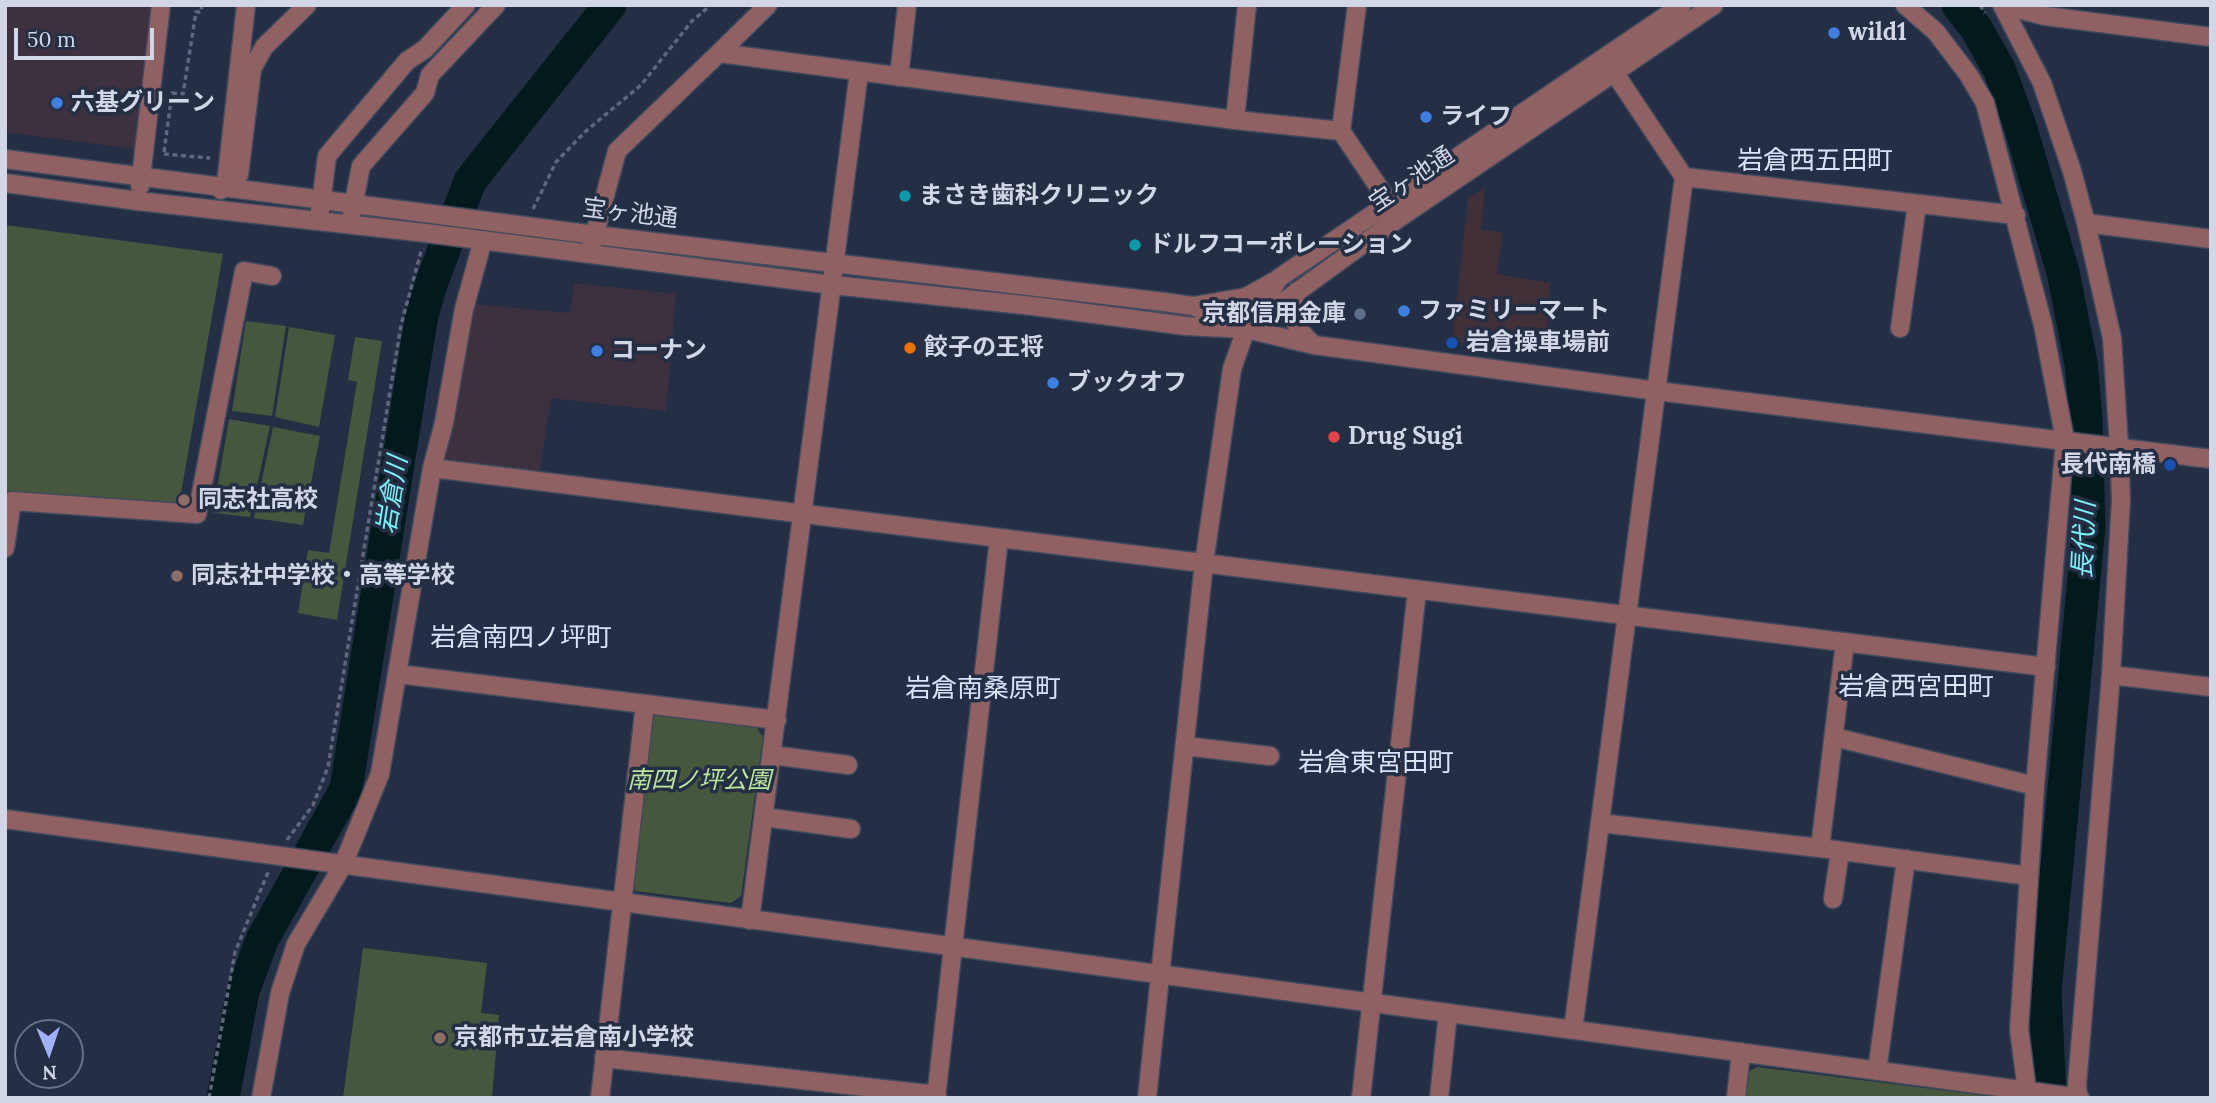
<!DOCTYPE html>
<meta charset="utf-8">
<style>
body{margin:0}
#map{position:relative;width:2216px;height:1103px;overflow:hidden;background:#242e44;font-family:Lora,serif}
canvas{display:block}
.frame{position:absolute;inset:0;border:7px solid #d1d7e6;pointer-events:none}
.north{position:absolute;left:14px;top:1019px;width:70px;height:70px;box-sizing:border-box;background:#242e44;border:2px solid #697285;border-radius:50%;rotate:178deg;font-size:19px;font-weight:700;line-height:28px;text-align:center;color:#d1d7e6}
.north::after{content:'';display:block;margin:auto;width:24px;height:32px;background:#a1b2fd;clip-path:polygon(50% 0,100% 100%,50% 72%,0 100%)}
.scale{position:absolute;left:14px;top:28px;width:140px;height:32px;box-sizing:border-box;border:4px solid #d1d7e6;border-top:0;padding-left:9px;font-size:21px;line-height:24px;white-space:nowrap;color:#d1d7e6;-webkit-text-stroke:5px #242e44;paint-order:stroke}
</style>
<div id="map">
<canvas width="2216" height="1103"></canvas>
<div class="frame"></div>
<div class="north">N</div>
<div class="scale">50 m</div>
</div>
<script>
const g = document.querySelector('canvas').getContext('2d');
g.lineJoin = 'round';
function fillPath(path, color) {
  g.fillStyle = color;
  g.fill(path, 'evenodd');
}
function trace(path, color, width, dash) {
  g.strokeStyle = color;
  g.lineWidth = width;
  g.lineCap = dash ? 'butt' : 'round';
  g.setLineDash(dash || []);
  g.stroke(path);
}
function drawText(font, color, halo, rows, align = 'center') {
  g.font = font + ' Lora,"Noto Sans JP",serif';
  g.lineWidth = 7;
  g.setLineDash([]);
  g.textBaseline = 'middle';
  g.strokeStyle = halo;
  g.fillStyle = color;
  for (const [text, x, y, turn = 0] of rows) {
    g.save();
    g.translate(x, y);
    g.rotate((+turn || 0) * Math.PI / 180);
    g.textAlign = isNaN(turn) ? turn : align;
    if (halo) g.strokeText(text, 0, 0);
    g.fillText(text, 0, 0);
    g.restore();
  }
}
fillPath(new Path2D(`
 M5 5H152L135 149 5 132Z
 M574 283 676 294 666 411 551 398 539 475 450 464 444 458 472 304 570 313Z`), '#3d313f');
fillPath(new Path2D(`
 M1485 188 1481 230 1503 232 1497 274 1550 283 1546 352 1452 342 1468 199Z`), '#423039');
fillPath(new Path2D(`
 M5 225 223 254 177 516 5 497Z
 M246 321 286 326 272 416 232 411Z
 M289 327 335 335 319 427 275 417Z
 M355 337 382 341 337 620 298 613 308 550 329 553 357 382 348 380Z
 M229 419 270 426 250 517 213 513Z
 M273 427 320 436 303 525 254 518Z
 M655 713 756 727 763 737 741 896 731 903 635 891 629 882 649 719Z
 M363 948 487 963 481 1013 499 1015 492 1098H343Z
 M1757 1067 2004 1098H1745L1748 1072Z`), '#47573d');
trace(new Path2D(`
 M1958 5 1976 28 2000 71 2021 129 2063 272 2081 363 2086 420 2089 525 2045 991 2050 1098
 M223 1098 243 991 262 940 346 789 421 320 430 287 470 181 610 5`), '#031a1c', 33);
const minor = new Path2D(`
 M1905 5 1936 32 1968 74 1985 103 2043 325 2065 440 2035 786 2019 1029 2027 1091
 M2002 5 2042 83 2072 171 2086 223 2112 338 2119 446 2121 500 2111 675 2077 1085 2078 1098
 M2002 5 2045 16 2211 37
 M719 53 768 5
 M899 77 907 5
 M1235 120 1247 5
 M1341 131 1357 5
 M5 159 595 235 1164 302 1193 306 1246 329 1314 345 1657 391 2211 459
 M1684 177 2016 215
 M5 183 138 201 426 233 833 285 1033 306 1186 326 1246 329 1399 218 1714 5
 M226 184 246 5
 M140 186 161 5
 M221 190 239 175 252 69 264 47 307 5
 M320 211 327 156 407 61 425 49 466 5
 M352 212 361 166 425 93 430 75 496 5
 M2086 223 2211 239
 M592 244 617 151 719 53 1235 120 1341 131 1396 213
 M1297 291C1285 314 1297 330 1314 345
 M1193 306 1246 297 1275 281
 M1900 328 1917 204
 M432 468 2046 667
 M5 548 12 501 197 514 244 271 272 276
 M398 674 777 720
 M2111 675 2211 687
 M1834 737 2035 786
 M1185 746 1270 756
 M772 755 848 765
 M764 817 851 829
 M5 819 2080 1098
 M1600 823 1820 848 2029 876
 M1820 848 1845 642
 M1833 899 1840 851
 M750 920 859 72
 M1573 1030 1684 177 1608 63
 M604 1058 937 1095
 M1877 1071 1906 859
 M261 1098 280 993 296 944 343 865 380 774 432 468 444 423 464 309 483 240
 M600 1098 645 704
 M936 1098 999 538
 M1147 1098 1204 563 1232 369 1246 329 1279 278 1682 5
 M1361 1098 1417 590
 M1439 1098 1448 1013
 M1736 1098 1741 1052`);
trace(minor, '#40495e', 21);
trace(new Path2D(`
 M1980 5 1985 13
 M164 152 172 93 183 94 196 12H201L202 5
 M164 154 210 158
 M533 209 556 162 586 131 641 85 692 21 711 5
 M287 840 313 805 328 767 401 325 422 248
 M209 1098 235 952 269 870`), '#5f677b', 3.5, [5, 3.5]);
trace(minor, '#906162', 18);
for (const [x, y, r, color] of [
 [1834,33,7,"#3f7fe0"],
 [57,103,7,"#3f7fe0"],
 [1426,117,7,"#3f7fe0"],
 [905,196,7,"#0f9aa8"],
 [1135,245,7,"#0f9aa8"],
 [1404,311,7,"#3f7fe0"],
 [1360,314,7,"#5c6f8a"],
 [1452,343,7,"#1a4fb4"],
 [910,348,7,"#e8710a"],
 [597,351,7,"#3f7fe0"],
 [1053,383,7,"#3f7fe0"],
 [1334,437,7,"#e0444e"],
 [2170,465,7,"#1a4fb4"],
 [184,500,7,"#8d6e63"],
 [177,576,7,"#8d6e63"],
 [440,1038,7,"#8d6e63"]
]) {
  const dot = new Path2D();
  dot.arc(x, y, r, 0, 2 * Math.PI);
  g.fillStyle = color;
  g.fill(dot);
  trace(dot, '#242e44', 2.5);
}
drawText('bold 24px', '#d1d7e6', '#242e44', [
 ["wild1",1848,33],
 ["六基グリーン",71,103],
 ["ライフ",1440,117],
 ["まさき歯科クリニック",919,196],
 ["ドルフコーポレーション",1149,245],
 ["ファミリーマート",1418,311],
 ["京都信用金庫",1346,314,"right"],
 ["岩倉操車場前",1466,343],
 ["餃子の王将",924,348],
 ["コーナン",611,351],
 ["ブックオフ",1067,383],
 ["Drug Sugi",1348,437],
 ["長代南橋",2156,465,"right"],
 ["同志社高校",198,500],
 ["同志社中学校・高等学校",191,576],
 ["京都市立岩倉南小学校",454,1038]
], 'left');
drawText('24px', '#d1d7e6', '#242e44', [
 ["宝ヶ池通",1412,180,-34],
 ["宝ヶ池通",630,214,7]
]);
drawText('italic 24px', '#bae59d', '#242e44', [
 ["南四ノ坪公園",699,781]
]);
drawText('26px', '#d9e3fc', '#242e44', [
 ["岩倉西五田町",1815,162],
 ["岩倉南四ノ坪町",521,639],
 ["岩倉西宮田町",1916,688],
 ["岩倉南桑原町",983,690],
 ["岩倉東宮田町",1376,764]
]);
drawText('italic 26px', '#7beff8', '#242e44', [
 ["岩倉川",393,495,-81],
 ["長代川",2085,540,-87]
]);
</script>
